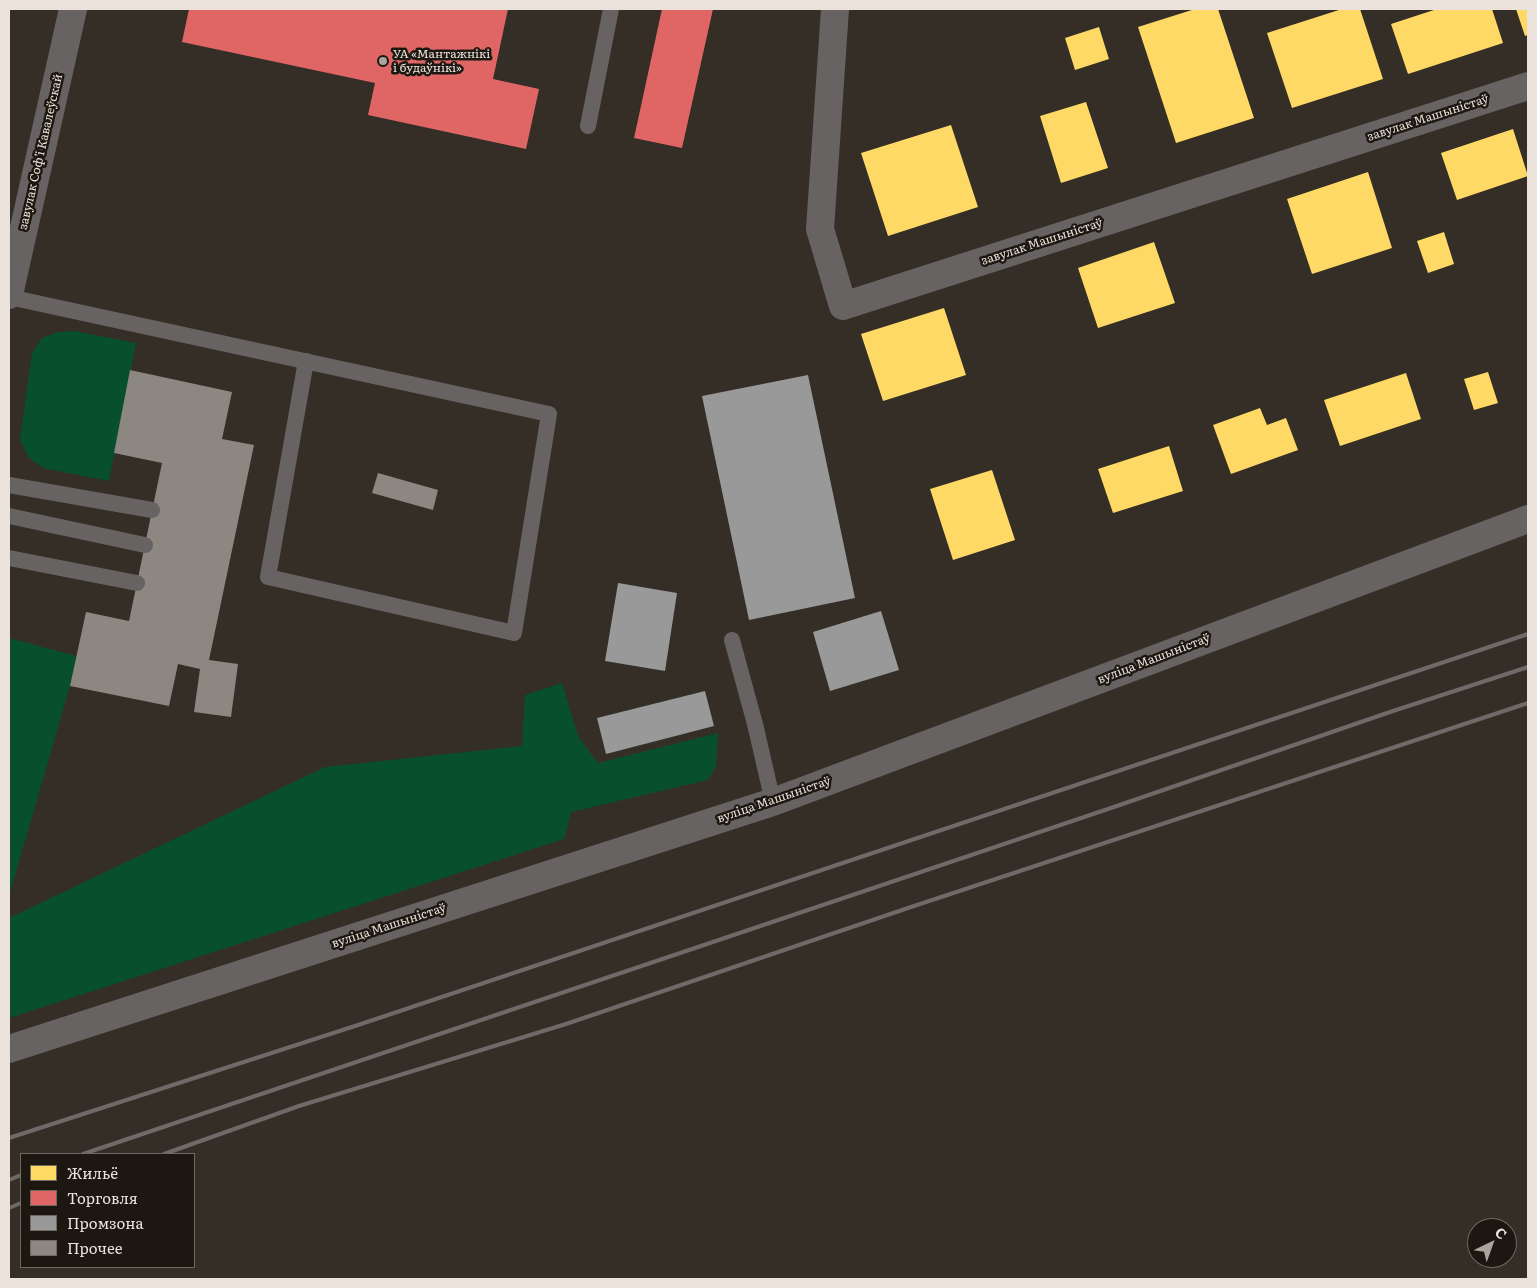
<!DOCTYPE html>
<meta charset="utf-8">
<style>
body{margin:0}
#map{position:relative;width:1537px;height:1288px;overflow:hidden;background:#342e27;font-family:Literata,serif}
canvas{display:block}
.frame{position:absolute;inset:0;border:10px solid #ebe3db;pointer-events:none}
.legend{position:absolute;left:20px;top:1153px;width:175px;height:115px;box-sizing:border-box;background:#1d1712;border:1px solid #6f6962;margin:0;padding:6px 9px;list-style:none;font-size:15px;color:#ebe3db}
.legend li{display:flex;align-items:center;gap:10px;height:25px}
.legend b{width:25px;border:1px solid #6f6962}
.north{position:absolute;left:1467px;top:1218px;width:50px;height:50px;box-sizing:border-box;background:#1d1712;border:1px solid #6f6962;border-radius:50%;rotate:42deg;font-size:14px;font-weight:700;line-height:20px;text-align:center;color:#ebe3db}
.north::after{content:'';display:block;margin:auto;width:18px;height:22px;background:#aba49c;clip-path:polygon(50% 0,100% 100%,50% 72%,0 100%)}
</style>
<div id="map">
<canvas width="1537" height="1288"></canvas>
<div class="frame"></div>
<ul class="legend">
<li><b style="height:14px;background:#ffd966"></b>Жильё</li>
<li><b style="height:14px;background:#e06666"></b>Торговля</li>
<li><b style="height:14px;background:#999"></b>Промзона</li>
<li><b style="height:14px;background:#8d8781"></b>Прочее</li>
</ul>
<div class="north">С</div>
</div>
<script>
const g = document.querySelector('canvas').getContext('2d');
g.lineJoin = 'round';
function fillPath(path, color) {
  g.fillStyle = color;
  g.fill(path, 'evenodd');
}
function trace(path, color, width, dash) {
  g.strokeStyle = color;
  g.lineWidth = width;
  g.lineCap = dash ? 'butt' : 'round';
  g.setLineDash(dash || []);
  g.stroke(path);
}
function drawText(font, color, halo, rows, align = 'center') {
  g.font = font + ' Literata,serif';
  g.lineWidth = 5;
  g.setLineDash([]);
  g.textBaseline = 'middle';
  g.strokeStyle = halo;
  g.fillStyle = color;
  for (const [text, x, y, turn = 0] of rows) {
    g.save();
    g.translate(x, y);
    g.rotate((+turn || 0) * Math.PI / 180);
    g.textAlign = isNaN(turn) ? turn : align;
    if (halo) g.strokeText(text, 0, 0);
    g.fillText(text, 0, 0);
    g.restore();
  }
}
fillPath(new Path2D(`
 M74 331 136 343 109 481 43 468 29 458 20 440 32 353 42 338 58 332Z
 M9 638 76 656 70 686 9 896Z
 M562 683 578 736 598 763 718 733 716 766 708 780 571 812 564 839 9 1018V918L325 767 522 746 525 695Z`), '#08502d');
fillPath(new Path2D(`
 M1195 9H1218L1254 118 1176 143 1138 27Z
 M1342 9H1360L1383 79 1292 108 1267 33Z
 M1437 9H1492L1503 43 1408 74 1391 24Z
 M1516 9H1528V35L1525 36Z
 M1099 27 1109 59 1075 70 1065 38Z
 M1086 102 1108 168 1061 183 1040 116Z
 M951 125 978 207 888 236 861 153Z
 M1513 129 1528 176 1457 200 1441 153Z
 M1368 172 1392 248 1312 274 1287 199Z
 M1444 232 1454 264 1428 273 1417 241Z
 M1154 242 1175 303 1098 328 1078 268Z
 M944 308 966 375 883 401 861 334Z
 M1488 372 1498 403 1474 410 1464 379Z
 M1406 373 1421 419 1340 446 1324 400Z
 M1260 408 1267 425 1286 418 1298 450 1231 474 1213 425Z
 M1169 446 1183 491 1113 513 1098 469Z
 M992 470 1015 540 953 560 930 489Z`), '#ffd966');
fillPath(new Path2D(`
 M189 9H508L493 79 539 89 526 149 368 115 375 83 182 42Z
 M662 9H713L682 148 634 138Z`), '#e06666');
fillPath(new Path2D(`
 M808 375 855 598 749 620 702 396Z
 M618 583 677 593 665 671 605 661Z
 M881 611 899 670 830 691 813 632Z
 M705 691 714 726 606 754 597 718Z`), '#999');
fillPath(new Path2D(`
 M130 370 232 392 222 439 254 445 209 660 238 664 231 717 194 712 200 669 178 664 169 706 70 686 86 612 129 621 162 463 114 453Z
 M378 473 438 490 433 510 372 493Z`), '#8d8781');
trace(new Path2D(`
 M588 126 611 9
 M9 297 549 414 514 633 268 577 306 361
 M9 485 152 510
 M9 516 145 545
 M9 558 137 583
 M732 640 755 724 773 802`), '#666362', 16);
trace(new Path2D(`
 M835 9 820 229 843 306 1528 86
 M9 295 73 9
 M9 1049 773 802 1528 519`), '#666362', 28);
trace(new Path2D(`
 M9 1138 355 1026 1528 634
 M83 1154 1111 808 1390 712 1528 667
 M164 1154 299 1106 566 1024 911 907 1528 703
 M9 1180 21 1175
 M9 1208 21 1203`), '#6f6a68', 4);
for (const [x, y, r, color] of [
 [383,61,5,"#aba49c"]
]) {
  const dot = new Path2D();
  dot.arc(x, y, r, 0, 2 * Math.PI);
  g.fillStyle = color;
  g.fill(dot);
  trace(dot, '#1d1712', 2);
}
drawText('12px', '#ebe3db', '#1d1712', [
 ["УА «Мантажнікі",393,54],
 ["і будаўнікі»",393,68]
], 'left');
drawText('12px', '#ebe3db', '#1d1712', [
 ["завулак Машыністаў",1428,118,-18],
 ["завулак Софʼі Кавалеўскай",41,152,-77],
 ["завулак Машыністаў",1042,242,-18],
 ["вуліца Машыністаў",1154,659,-21],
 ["вуліца Машыністаў",774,800,-19],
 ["вуліца Машыністаў",389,926,-18]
]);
</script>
